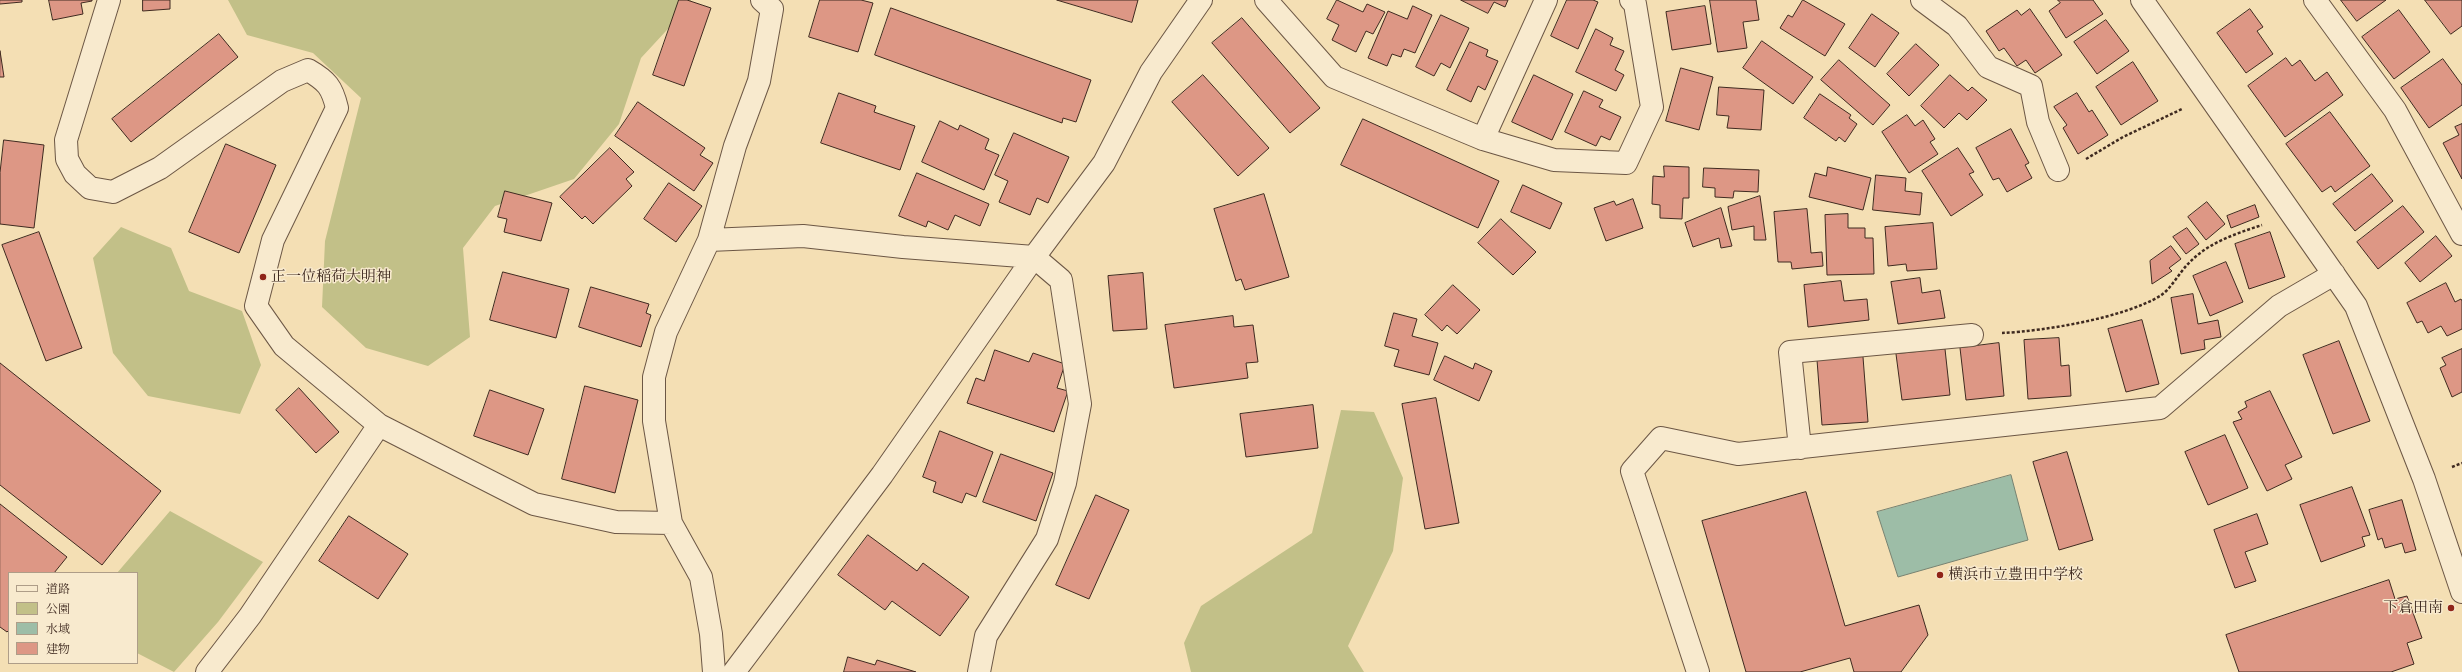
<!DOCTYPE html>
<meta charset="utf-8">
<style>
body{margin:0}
#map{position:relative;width:2462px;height:672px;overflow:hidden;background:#f4dfb4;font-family:"Libre Bodoni","Noto Serif JP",serif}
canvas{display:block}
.legend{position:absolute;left:8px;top:572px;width:130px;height:92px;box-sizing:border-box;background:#f8eace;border:1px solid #ae9d88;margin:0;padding:5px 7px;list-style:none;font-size:12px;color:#3f2a20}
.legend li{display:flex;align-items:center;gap:8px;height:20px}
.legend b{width:20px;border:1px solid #ae9d88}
</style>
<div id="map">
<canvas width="2462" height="672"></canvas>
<ul class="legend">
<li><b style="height:5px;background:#f8eace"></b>道路</li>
<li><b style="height:11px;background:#c2c088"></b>公園</li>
<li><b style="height:11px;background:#9dbda7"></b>水域</li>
<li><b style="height:11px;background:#dd9785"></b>建物</li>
</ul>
</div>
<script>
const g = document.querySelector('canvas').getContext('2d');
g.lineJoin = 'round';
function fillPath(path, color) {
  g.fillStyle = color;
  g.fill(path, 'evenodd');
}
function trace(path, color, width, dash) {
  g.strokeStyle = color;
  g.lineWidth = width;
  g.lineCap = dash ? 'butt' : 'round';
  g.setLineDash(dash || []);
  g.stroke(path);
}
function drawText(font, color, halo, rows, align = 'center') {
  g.font = font + ' "Libre Bodoni","Noto Serif JP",serif';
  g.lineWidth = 3;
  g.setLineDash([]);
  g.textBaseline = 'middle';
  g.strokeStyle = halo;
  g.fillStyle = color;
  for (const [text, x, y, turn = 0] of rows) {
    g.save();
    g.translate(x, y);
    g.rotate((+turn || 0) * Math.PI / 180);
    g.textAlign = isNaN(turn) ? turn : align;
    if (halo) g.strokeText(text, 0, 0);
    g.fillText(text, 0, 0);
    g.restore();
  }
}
fillPath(new Path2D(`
 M228 0H691V4L641 58 619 124 574 179 495 206 463 248 470 337 428 366 366 348 322 307 325 241 361 98 313 53 247 35Z
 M121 227 171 248 189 291 242 311 261 365 240 414 148 396 113 353 93 258Z
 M1341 410 1374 412 1403 478 1393 551 1348 646 1364 672H1191L1184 643 1201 606 1312 533Z
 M170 511 263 562 218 622 174 672 137 653V573H117Z`), '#c2c088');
const water = new Path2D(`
 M2011 475 2028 540 1898 577 1877 512Z`);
fillPath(water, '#9dbda7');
trace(water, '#778271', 1);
const building = new Path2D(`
 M0 0H22V2L0 4Z
 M49 0H92V1L81 3 83 14 53 20Z
 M143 0H170V9L143 11Z
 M679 0H687L711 8 684 86 653 75Z
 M820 0H861L873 3 858 52 809 37Z
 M1057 0H1138L1132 22Z
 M1337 0 1363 12 1367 4 1385 12 1373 34 1366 31 1356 52 1332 40 1339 25 1327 19Z
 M1461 0H1508L1505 7 1494 2 1488 13Z
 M1567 0H1593L1598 2 1578 49 1551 36Z
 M1710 0H1756L1759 20 1743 22 1747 48 1718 52Z
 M1803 0 1845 24 1825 56 1780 28 1788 15 1792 17Z
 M2058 0H2093L2103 14 2066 38 2049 11 2060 3Z
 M2341 0H2386L2357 21Z
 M2425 0H2462V26L2451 34Z
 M1413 6 1432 15 1415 53 1404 49 1401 57 1392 54 1387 66 1368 58 1388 11 1407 19Z
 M1705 6 1711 44 1672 50 1666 12Z
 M891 8 1091 80 1076 122 1063 118 1062 123 875 55Z
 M2030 9 2062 55 2035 73 2026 60 2017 66 2004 48 1999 51 1986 31 2017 10 2021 15Z
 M2250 9 2263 27 2257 31 2273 54 2246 73 2217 33Z
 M2399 10 2430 52 2394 79 2362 37Z
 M1872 14 1899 33 1875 67 1849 48Z
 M1441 15 1469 28 1450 68 1441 63 1434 76 1416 67Z
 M1242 18 1320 108 1290 133 1212 43Z
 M2106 20 2129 51 2097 74 2074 42Z
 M1596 29 1613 38 1610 45 1624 51 1615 70 1624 75 1616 91 1576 72Z
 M219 34 238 57 131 142 112 119Z
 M1762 41 1813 77 1793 104 1743 68Z
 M1470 42 1488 50 1486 56 1498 61 1485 90 1478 86 1471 102 1447 90Z
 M1916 44 1939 65 1909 96 1887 74Z
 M0 51 4 77H0Z
 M2286 58 2292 66 2300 60 2315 81 2327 72 2343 95 2285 137 2248 86Z
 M2443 59 2462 85V105L2429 128 2401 88Z
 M1839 60 1890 105 1873 125 1821 80Z
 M2133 62 2158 101 2121 125 2096 87Z
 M1681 68 1713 77 1699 130 1666 121Z
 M1203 75 1269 148 1238 176 1172 102Z
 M1534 75 1573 94 1552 140 1512 122Z
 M1950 75 1968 91 1972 87 1987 100 1967 120 1959 113 1944 128 1921 106Z
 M1719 87 1764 90 1761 130 1727 128 1729 116 1717 115Z
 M1584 91 1603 100 1599 107 1621 117 1610 140 1601 136 1596 146 1565 132Z
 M839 93 876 106 874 112 915 126 900 170 821 143Z
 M2077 93 2089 112 2092 110 2108 135 2078 154 2063 128 2067 125 2054 107Z
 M1820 94 1851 115 1849 118 1857 124 1845 142 1839 137 1836 141 1804 118Z
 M638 102 705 148 700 155 713 163 694 191 615 136Z
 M2330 112 2370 166 2335 192 2331 186 2322 192 2286 144Z
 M1907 115 1915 126 1923 120 1935 139 1930 142 1938 154 1909 173 1882 132Z
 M1363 119 1499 181 1478 228 1341 165Z
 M940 121 958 130 960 125 989 139 985 149 999 155 984 190 922 162Z
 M2462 124V179L2443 143 2459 135 2455 127Z
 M2011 129 2029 163 2025 165 2032 178 2007 192 1999 178 1993 180 1976 148Z
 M1014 133 1069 157 1048 203 1037 198 1030 215 999 202 1008 181 995 175Z
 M4 140 44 145 34 228 0 224V173Z
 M226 144 276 165 239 253 189 232Z
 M610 148 634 172 626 179 632 186 593 224 585 216 582 219 560 197Z
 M1958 148 1974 172 1969 174 1983 195 1951 216 1922 171Z
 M1664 166 1689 167V198H1683L1682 219 1660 218V205L1652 204 1653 176 1664 177Z
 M1828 167 1871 178 1863 210 1809 197 1815 173 1826 176Z
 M1704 168 1759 170 1758 192 1734 191 1733 198 1715 197V188L1703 187Z
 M917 173 989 204 980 226 955 215 948 230 928 221 926 227 899 216Z
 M2372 174 2393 201 2355 231 2333 204Z
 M1876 175 1906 178 1905 191 1922 193 1920 215 1873 210Z
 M669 183 702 206 676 242 644 219Z
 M1523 185 1562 203 1550 229 1511 212Z
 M505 191 552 203 541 241 504 232 507 219 498 217Z
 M1264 194 1289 277 1245 290 1241 279 1236 281 1214 209Z
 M1760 196 1766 240H1754V226L1732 230 1728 207Z
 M1633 199 1643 228 1606 241 1594 208 1614 201 1616 205Z
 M2207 202 2225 224 2206 240 2188 217Z
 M2255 205 2259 217 2231 228 2227 216Z
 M2403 206 2424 232 2378 269 2357 242Z
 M1721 208 1732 246 1721 248 1719 238 1693 247 1685 223Z
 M1807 209 1811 253 1822 252 1823 266 1792 269 1791 262H1778L1774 212Z
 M1848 214V228H1865V238H1873L1874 274 1827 275 1825 215Z
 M1501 219 1536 252 1513 275 1478 243Z
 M1933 223 1937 269 1907 271 1906 264 1888 266 1885 227Z
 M2187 228 2199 244 2186 254 2173 237Z
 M39 232 82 348 46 361 2 245Z
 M2270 232 2285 277 2249 289 2235 244Z
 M2436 236 2452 256 2420 282 2405 263Z
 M2171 246 2181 259 2169 268 2172 271 2152 284 2150 261Z
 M2226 262 2243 302 2210 316 2193 276Z
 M503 272 569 289 556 338 490 320Z
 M1143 273 1147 329 1113 331 1108 276Z
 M1920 278 1922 293 1940 290 1945 318 1898 324 1891 282Z
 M1841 281 1844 301 1867 299 1869 320 1808 327 1804 285Z
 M2446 283 2455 302 2461 299 2462 301V329L2447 336 2441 326 2428 333 2422 321 2417 323 2407 303Z
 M1453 285 1480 310 1457 334 1447 325 1442 331 1425 315Z
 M591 287 649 304 646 313 651 315 641 347 579 327Z
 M2193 294 2198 324 2218 320 2221 337 2204 340 2205 349 2181 354 2171 298Z
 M1394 313 1417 319 1412 336 1438 343 1429 375 1394 366 1399 350 1385 346Z
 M1233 316 1234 327 1253 325 1258 362 1246 363 1248 378 1174 388 1165 325Z
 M2142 320 2159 384 2126 392 2108 329Z
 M2059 338 2061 366 2069 365 2071 396 2028 399 2024 340Z
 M2339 341 2370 421 2333 434 2303 355Z
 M1999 343 2004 396 1966 400 1960 348Z
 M1945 349 1950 395 1902 400 1896 354Z
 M2462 349V392L2452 397 2440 368 2446 365 2442 358Z
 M995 350 1029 362 1033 353 1065 364 1057 388 1068 391 1054 432 967 403 976 378 984 381Z
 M1445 356 1473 369 1475 363 1492 371 1479 401 1434 380Z
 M1863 357 1868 422 1822 425 1817 360Z
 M0 363 161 491 102 565 0 485Z
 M585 386 638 400 615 493 562 479Z
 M299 388 339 432 316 453 276 410Z
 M490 390 544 409 528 455 474 436Z
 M2270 391 2302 457 2285 465 2292 479 2267 491 2233 422 2242 419 2238 412 2247 407 2245 402Z
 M1436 398 1459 523 1425 529 1402 404Z
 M1313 405 1318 448 1246 457 1240 414Z
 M940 431 993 452 976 497 966 493 962 503 933 492 936 482 923 477Z
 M2225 435 2248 488 2208 505 2185 452Z
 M2067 452 2093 540 2059 550 2033 462Z
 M1001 454 1053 473 1036 521 983 502Z
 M2352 487 2370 535 2362 537 2365 546 2321 562 2300 505Z
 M1806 492 1845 626 1919 605 1928 635 1901 672H1854L1850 658 1800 672H1746L1702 521Z
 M1096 495 1129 510 1089 599 1056 585Z
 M2402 500 2416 550 2405 553 2402 543 2385 548 2382 538 2378 540 2369 510Z
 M0 504 67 557 54 573H9V630L7 632 0 627Z
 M2257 514 2268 544 2245 552 2256 581 2235 588 2214 530Z
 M349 516 408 554 378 599 319 561Z
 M868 535 917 571 923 563 969 597 940 636 892 601 885 610 838 575Z
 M2389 580 2395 599 2407 596 2422 638 2407 643 2414 664 2391 672H2239L2226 635Z
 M848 657 875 665 877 660 916 672H844Z`);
fillPath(building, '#dd9785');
trace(building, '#3f2a20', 1);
const minor = new Path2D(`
 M109 0 66 140 67 159 75 174 90 188 113 192 160 168 282 81 308 70C327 81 332 87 337 108L273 240 256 306 284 346 379 425 534 504 616 522 671 523
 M1266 0 1334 77 1483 139 1546 0
 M1922 0 1957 26 1988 67 2031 86 2038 122 2058 170
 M2142 0 2356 306 2424 479 2462 592
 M2315 0 2395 110 2462 234
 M1483 139 1554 160 1626 163 1652 107 1635 4 1631 0
 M709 240 803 236 903 247 1034 257 1061 280 1080 404 1065 483 1047 539 986 636 979 672
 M1800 448 1790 352 1972 335
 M207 672 250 616 379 425
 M714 672 711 634 701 577 671 523 654 421V377L666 332 709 240 735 146 759 81 772 9 762 0
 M734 672 882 475 1034 257 1104 163 1151 72 1201 0
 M1698 672 1632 471 1661 438 1738 454 2160 408 2279 306 2334 274`);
trace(minor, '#6c5745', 24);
trace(new Path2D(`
 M2086 159 2123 137 2182 109
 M2002 333C2045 331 2123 318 2160 296 2171 289 2179 273 2188 264 2207 243 2235 234 2262 225
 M2452 467 2462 463`), '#3f2a20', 2.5, [3, 2]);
trace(minor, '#f8eace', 22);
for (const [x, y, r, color] of [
 [263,277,4,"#8f2418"],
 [1940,575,4,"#8f2418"],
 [2451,608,4,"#8f2418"]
]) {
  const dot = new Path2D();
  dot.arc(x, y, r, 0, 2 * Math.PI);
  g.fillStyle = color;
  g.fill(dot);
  trace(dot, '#f8eace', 1.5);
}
drawText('15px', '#3f2a20', '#f8eace', [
 ["正一位稲荷大明神",271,277],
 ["横浜市立豊田中学校",1948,575],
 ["下倉田南",2443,608,"right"]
], 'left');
</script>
